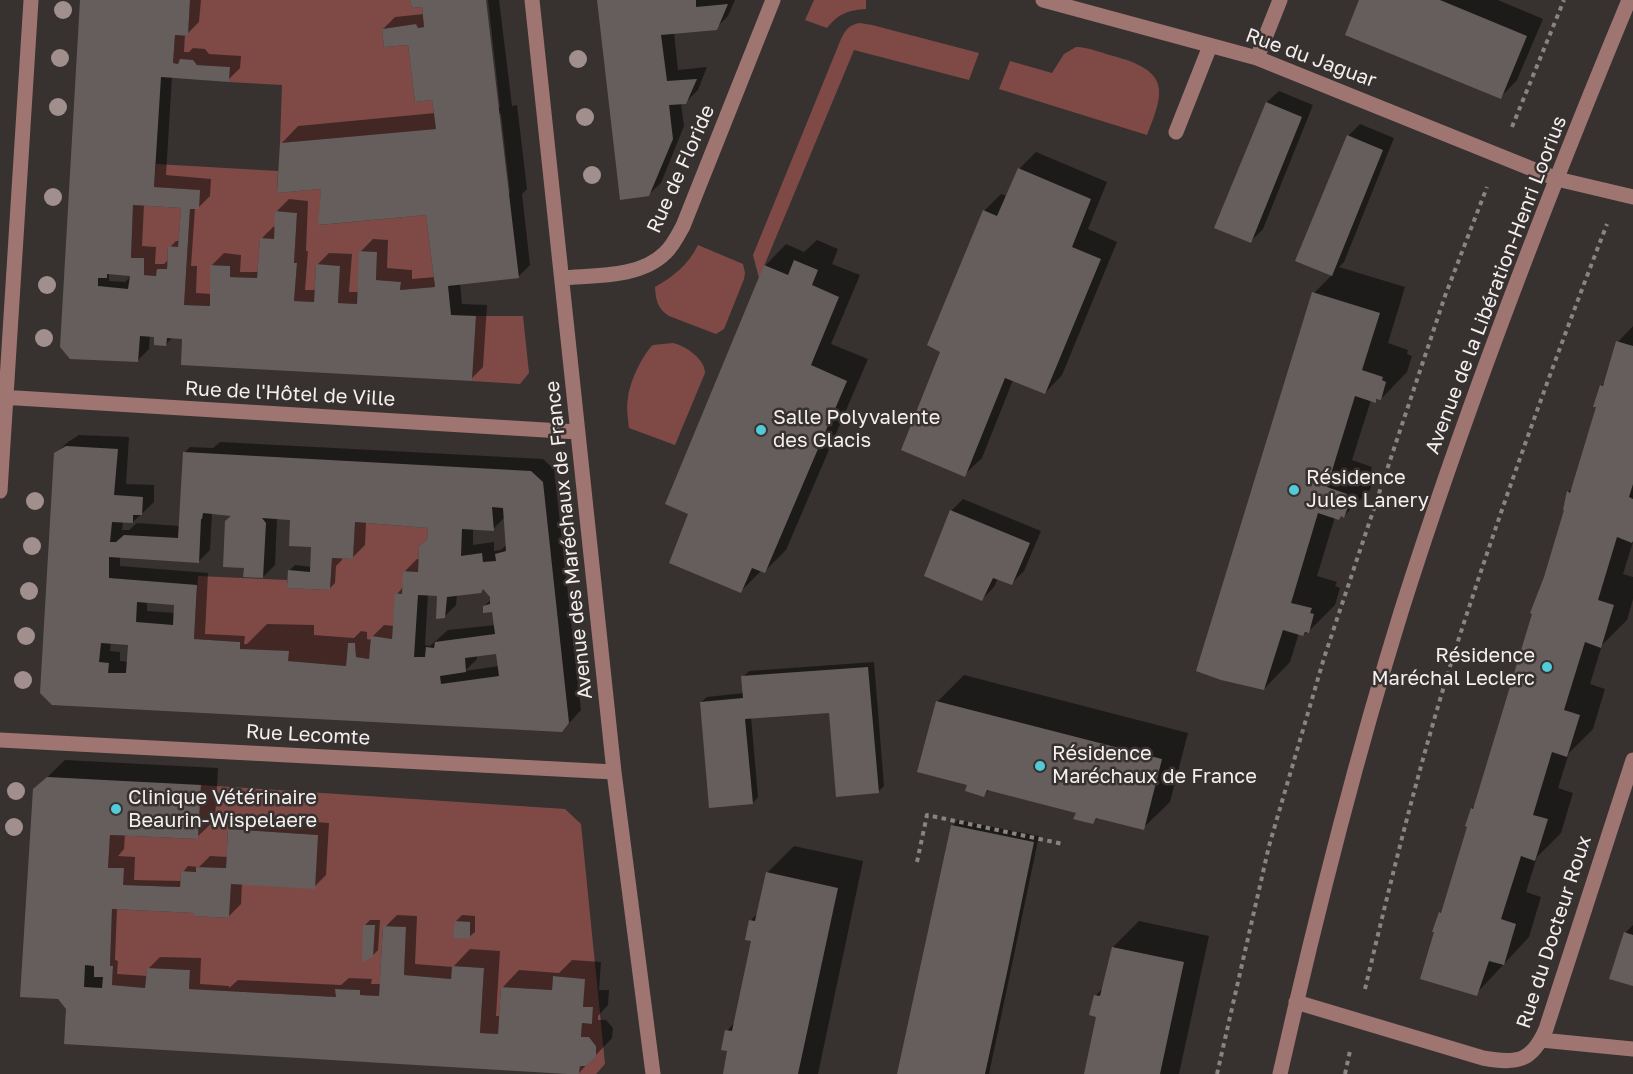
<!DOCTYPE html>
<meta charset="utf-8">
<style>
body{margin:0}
canvas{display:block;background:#373130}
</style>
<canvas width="1633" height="1074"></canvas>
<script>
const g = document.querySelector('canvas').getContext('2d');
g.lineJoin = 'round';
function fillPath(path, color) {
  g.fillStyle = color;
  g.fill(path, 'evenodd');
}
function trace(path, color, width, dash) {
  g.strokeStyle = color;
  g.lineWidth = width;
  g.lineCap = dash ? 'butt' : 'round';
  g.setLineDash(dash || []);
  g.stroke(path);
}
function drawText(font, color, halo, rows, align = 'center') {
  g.font = font + ' "Golos Text",sans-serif';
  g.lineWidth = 5;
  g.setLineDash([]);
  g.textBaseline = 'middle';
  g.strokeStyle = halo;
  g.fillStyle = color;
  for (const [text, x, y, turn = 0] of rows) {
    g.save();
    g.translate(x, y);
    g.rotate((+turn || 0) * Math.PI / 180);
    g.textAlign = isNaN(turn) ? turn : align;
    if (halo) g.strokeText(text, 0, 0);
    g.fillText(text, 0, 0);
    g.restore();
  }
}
fillPath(new Path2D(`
 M190 0H410L412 8 422 7 424 27 418 28 416 24 382 29 384 47 408 45 415 102 432 100 436 129 280 143 282 85 229 82 230 67 197 65 193 60 178 64 173 63 175 35 188 36Z
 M814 0H866V9C848 10 838 14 827 28L805 20Z
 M860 23 872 25 979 53 969 80 854 50 759 278 753 255 841 39C846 29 849 25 860 23Z
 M1076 47C1089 47 1104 54 1117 57 1169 72 1165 91 1147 135L999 89 1010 61 1052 73 1064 54Z
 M156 164 278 171 277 193 321 189 319 225 426 215 435 287 400 290 401 282 376 280 377 252 360 251 357 304 338 303 340 266 316 264 314 302 294 301 297 263H294L297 213 276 211 274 239H260L257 278 230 277V266L210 265V306L184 305 190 209 199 190 154 187Z
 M133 205 181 208 178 247 168 246 167 269 156 276 144 275V258H131Z
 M698 245 743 264 745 273 744 279 724 329 716 334 669 316C657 308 656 300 655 287 673 277 689 264 698 245Z
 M476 316H523L529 373 520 384 472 381Z
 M673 343C686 346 705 359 705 373L675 445 629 428C628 418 626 408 628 398 629 384 642 355 653 345Z
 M355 522 428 528 427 540 419 546 418 572 404 571 402 594 396 593 392 639 371 637 369 659 356 657 355 643H348L346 666 288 661 240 649V642L194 639 198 576 287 580V588L330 590 332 558 353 559Z
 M201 785 565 809 581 824 605 1064 596 1074H579L580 1066H586L596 1057V1045L589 1037H581L582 1023 592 1024 593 1007H583L584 979 553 976 552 990 501 987 498 1034 480 1033 484 968 452 966 451 979 404 975 406 927 383 926 379 996 360 995V990L336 989V997L189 989 190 970 147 968 145 988 112 985 113 967 110 966 112 909 194 913V916L229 918 231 884 318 835 228 829 226 868 196 867V872L181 871 180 887 123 885V868H108L110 835 198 839Z`), '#7f4a46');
fillPath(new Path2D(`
 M81 0H201L199 22 187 34H185L184 52H189L193 48 205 49 209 54 241 56 240 68 228 80 172 76 166 175 211 179 210 196 198 208H195L191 266H197L196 293 212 294V265L224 253 241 255 240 272H259L261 239 273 227H276L277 211 289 199 308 201 306 251H308L305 290H316L317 265 329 253 352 254 349 292H359L361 251 373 239 388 240 387 268 412 270V279L435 277 427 214 322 187 281 144 298 126 435 113 433 97 410 46 383 29 395 17 424 14 423 5 412 0H485L497 107H500L488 0H499L512 106 517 105 527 189 522 194 530 265 518 277 460 283 462 304 487 305 483 367 471 379 184 338 173 337 166 344 156 335H150L149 349 137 361 71 357ZM501 114 510 193H507L498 115ZM144 204 182 207 180 241H176L170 247 169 259 164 264H155L156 247 142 246ZM109 274H133L125 282 109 281Z
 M599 0H735L728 16 716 28 674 32 678 70 707 67 698 90 686 102 681 103 684 126 661 183 648 195Z
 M1361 0H1498L1543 19 1517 80 1500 98Z
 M1279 91 1313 105 1263 229 1251 241 1267 102Z
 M1360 124 1394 138 1344 262 1339 267 1405 287 1388 343 1408 350 1407 354 1412 356 1407 372 1381 399 1378 398 1375 401 1371 400 1352 460 1372 467 1371 470 1377 472 1370 490 1344 516 1335 517 1317 576 1337 582 1335 586 1340 588 1335 605 1309 631 1303 635 1299 633 1290 662 1264 689 1314 293 1332 275 1348 136Z
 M1036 152 1107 182 1088 229 1117 242 1062 375 1045 393 1013 380 982 458 964 475 942 351 984 211 1001 194 1007 196 1019 169Z
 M817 240 838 249 832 264 860 275 831 344 868 359 786 550 765 571 762 570 741 591 690 513 765 266 786 244 804 252Z
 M1633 326V542L1623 574 1633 577V599L1627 620 1602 645 1590 684 1605 689 1593 729 1569 753 1558 788 1573 793 1561 833 1537 857 1526 892 1541 897 1529 937 1476 994 1440 913 1444 909 1469 826 1467 825 1472 808 1475 805 1566 510 1568 492 1573 487 1598 406 1601 386 1605 382 1618 342Z
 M79 435 129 437 126 484 154 485V502L133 522 123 521 122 530H129L137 523 180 526 184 453 190 447 213 448 220 442 543 459 554 469 581 710 562 731 53 704 55 454 68 442ZM212 513 234 515 245 566 263 577 275 565 277 517 292 518 312 546 311 567 295 565 289 571 329 589 335 583 336 566 342 560V557H353L365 545 366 522 429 527 428 540 420 560 417 559 405 571 404 586 397 594 395 626 384 625 372 637V640L367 639V632L361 631 354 638 314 635V625L267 624 247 644H244L245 636 205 634 208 573 120 566V556L198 562 210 550ZM505 517 507 544 501 550 494 551V542L473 545V528L493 529ZM484 587 492 599 484 606 494 610 495 625 448 630 430 646 425 645 428 594 439 595 444 617 456 605 457 594ZM147 601 176 603 175 613 147 611ZM111 642 130 644 129 662 120 661V652L110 651ZM498 652 499 666 465 671 477 659V655Z
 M963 499 1041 531 1024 571 1012 583 998 578 994 587 982 599 951 511Z
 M874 662 884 786 878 792 830 711 751 717 758 797 753 803 701 702 707 697 744 693 743 677 749 671Z
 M964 675 1188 733 1170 802 1143 828 1098 817 1093 823 1078 812 990 789 984 795 968 784 937 702Z
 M65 760 218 768 215 820 197 837 125 834 124 849 118 856 135 857 134 880 182 881 183 872 188 866 199 867 210 856 228 857 229 829 241 817 329 823 326 875 314 887 242 883 241 904 229 916 195 909 117 908 115 960 118 961 117 974 148 976V969L160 957 201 958 200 984 229 986V988L238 980 341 985 349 978 372 979 371 984H382L385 927 397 915 417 916 415 964 453 967 470 949 500 951 496 1016H501L502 988 519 970 559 973 572 960 601 962 599 990H609L608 1005 598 1016V1020H606L613 1028 612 1038 579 1073 67 1008 34 790Z
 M958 820 1039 836 989 1074H898L952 826Z
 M794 846 863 861 818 1074H724L729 1050 727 1031 735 1022 753 940 750 921 759 912 767 873Z
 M462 915 475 916V932L469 937 456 921Z
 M370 920H380L378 950 372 956 364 926Z
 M1139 921 1209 936 1179 1074H1085L1098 1016 1095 996 1104 987 1113 947Z
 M1633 925V985L1625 933Z`), '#0007');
fillPath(new Path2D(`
 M80 0H190L188 36 175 35 173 63 178 64 180 59 193 60 197 65 230 67 229 82 161 77 154 187 200 190 199 209H190L184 305 210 306V265L230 266V277L257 278 260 238 274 239 275 211 297 213 294 263H297L294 301 314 302 316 264 340 266 338 303 357 304 359 251 377 252 376 280 401 282 400 290 435 287 426 215 318 225 321 189 277 193 280 143 436 129 432 100 415 102 408 45 384 47 382 29 416 24 418 28 424 27 422 7 412 8 410 0H486L519 278 448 286 451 315 476 316 472 381 181 365 182 339 167 338 166 346 154 345V337L140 336 138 362 70 359 60 347ZM133 205 181 208 178 247 168 246 167 269H157L156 276 144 275V258H131ZM107 274 130 276 128 289 98 286V278H107Z
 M597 0H696V7L728 4 717 30 661 35 667 81 697 79 686 104 669 105 673 139 649 196 620 200Z
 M1359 0H1440L1527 36 1501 99 1345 35Z
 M1266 102 1302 117 1251 243 1214 228Z
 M1347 135 1383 150 1332 276 1295 261Z
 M1018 168 1091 199 1072 247 1101 259 1045 394 1005 378 965 477 901 450 940 352 927 345 983 210 997 216Z
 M794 260 818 270 812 285 839 297 811 365 847 381 765 573 752 568 741 593 669 563 688 514 665 504 764 265 788 275Z
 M1312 292 1380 313 1362 370 1383 377 1382 380 1386 382 1381 400 1376 399V403L1355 396 1327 487 1347 494 1346 497 1351 498 1344 518 1341 516 1339 520 1318 513 1291 603 1312 608 1310 613 1314 614 1309 633 1305 632 1303 636 1283 630 1264 690 1221 680 1196 671Z
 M1616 341 1633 346V484L1629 497 1633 499V541L1632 543 1617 537 1598 600 1614 605 1601 648 1585 642 1564 710 1580 715 1567 757 1552 752 1533 815 1548 819 1535 861 1521 856 1501 919 1516 924 1504 965 1489 961 1477 996 1420 979 1434 932H1432L1439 912 1441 913 1467 827 1465 826 1471 808 1473 809 1532 614 1530 613 1544 577 1564 510H1563L1567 491 1570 493 1596 407H1593L1600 385 1603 386Z
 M66 446 118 449 114 495 143 497 142 515H133V523L112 522 110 542H116L124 535 178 538 183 452 531 471 543 482 569 723 562 732 52 705 40 693 54 453ZM492 507 503 508 506 551 495 554 496 561 483 562 482 553 461 556 462 529 494 531ZM203 513 231 516 225 521 223 567 244 568 243 577 263 578 266 523 262 518 290 520 289 546 311 547 310 572 288 570 287 588 330 590 332 558 353 559 355 522 428 528 427 540 419 546 418 572 403 571 402 594 395 593 392 639 371 636 369 659 356 657 355 643H348L346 666 288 661 289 651 240 649V642L194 639 197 585 109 578V557L199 563 201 519H202ZM483 589 490 597V604L483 606V613L492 612 495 634 435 642 434 648 426 647 425 657H414L418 595 437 596 436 619 445 618 447 597 481 593ZM137 602 174 605 173 625 136 622ZM101 643 128 645 126 673H108L109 663 99 662ZM496 654 499 676 441 684 440 676 466 672 465 658Z
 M950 510 1030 543 1012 585 993 578 982 601 924 576Z
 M868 667 879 793 836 797 829 713 745 719 753 804 709 808 700 702 743 698 741 676Z
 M936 701 1162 759 1144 830 1096 818 1093 824 1073 819 1076 813 987 790 984 797 965 791 967 785 917 772Z
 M47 777 201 785 198 839 110 835 108 868H124L123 885 180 887 181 871 196 872V867L226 868 228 829 318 835 315 889 231 884 229 918 194 916V913L112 909 110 966H113L112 985 145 988 147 968 190 970 189 989 336 997 335 989 360 990V995L379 996 383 926 406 927 404 975 451 979 452 966 484 968 480 1033 498 1034 501 987 552 990 553 976 585 979 583 1007H593L592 1024 582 1023 581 1037H589L596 1046V1057L586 1066H580L579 1074H567L64 1044 66 1009 58 999 20 997 33 789ZM85 965 94 966V977H103L102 988 84 987Z
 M951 825 1034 842 1008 968 985 1074H897Z
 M766 872 838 888 798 1074H723L727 1051 721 1050 725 1030 732 1031 751 941 745 940 749 920 755 921Z
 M455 921 470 922V939L453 938Z
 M363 925H375L373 957 362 962Z
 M1624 932 1633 935V986L1609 979Z
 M1112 947 1184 962 1160 1074H1084L1096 1017 1089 1015 1094 995 1100 996Z`), '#655e5d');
trace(new Path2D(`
 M1512 127 1564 0
 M917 862 927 815 1063 844
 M1365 989C1393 871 1422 753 1459 638 1504 499 1554 361 1607 224
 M1217 1074 1269 846 1324 658 1445 296 1487 187
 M1345 1074 1350 1051`), '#898383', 4, [4.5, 4.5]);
trace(new Path2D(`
 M532 0 614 772 653 1074
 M1043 0 1257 58 1557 179 1633 197
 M1257 58 1280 0
 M1176 132 1210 46
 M562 278C595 275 640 278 665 253 673 246 678 235 683 226L773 0
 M0 397 578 432
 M0 491 31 0
 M0 740 614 772
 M1296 1002 1483 1058C1517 1064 1532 1062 1546 1029L1633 760
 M1541 1040 1633 1049
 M1280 1074C1315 919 1354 764 1401 612 1466 406 1546 200 1629 0`), '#9e7570', 15);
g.fillStyle = '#a18f8d';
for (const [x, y] of [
 [63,10],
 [60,58],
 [578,59],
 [58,107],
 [585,117],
 [592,175],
 [53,197],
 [47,285],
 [44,338],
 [35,501],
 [32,546],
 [29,591],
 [26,636],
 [23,680],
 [16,791],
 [14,827]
]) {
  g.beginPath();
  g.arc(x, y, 9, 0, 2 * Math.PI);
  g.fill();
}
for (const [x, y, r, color] of [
 [761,430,6,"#52cbd8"],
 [1294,490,6,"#52cbd8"],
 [1547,667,6,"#52cbd8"],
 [1040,766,6,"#52cbd8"],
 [116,809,6,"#52cbd8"]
]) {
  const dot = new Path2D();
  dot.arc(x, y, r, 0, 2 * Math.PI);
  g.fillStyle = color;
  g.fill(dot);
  trace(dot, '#373130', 2);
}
drawText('20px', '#f4efef', '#373130', [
 ["Rue du Jaguar",1311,58,20],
 ["Rue de Floride",681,169,-66],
 ["Avenue de la Libération-Henri Loorius",1496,285,-69],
 ["Rue de l'Hôtel de Ville",290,394,3],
 ["Avenue des Maréchaux de France",569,540,-96],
 ["Rue Lecomte",308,735,3],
 ["Rue du Docteur Roux",1554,932,-72]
]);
drawText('20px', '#f4efef', '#373130', [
 ["Salle Polyvalente",773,418],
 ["des Glacis",773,441],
 ["Résidence",1306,478],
 ["Jules Lanery",1306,501],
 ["Résidence",1535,656,"right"],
 ["Maréchal Leclerc",1535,679,"right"],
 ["Résidence",1052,754],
 ["Maréchaux de France",1052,777],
 ["Clinique Vétérinaire",128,798],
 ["Beaurin-Wispelaere",128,821]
], 'left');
</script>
